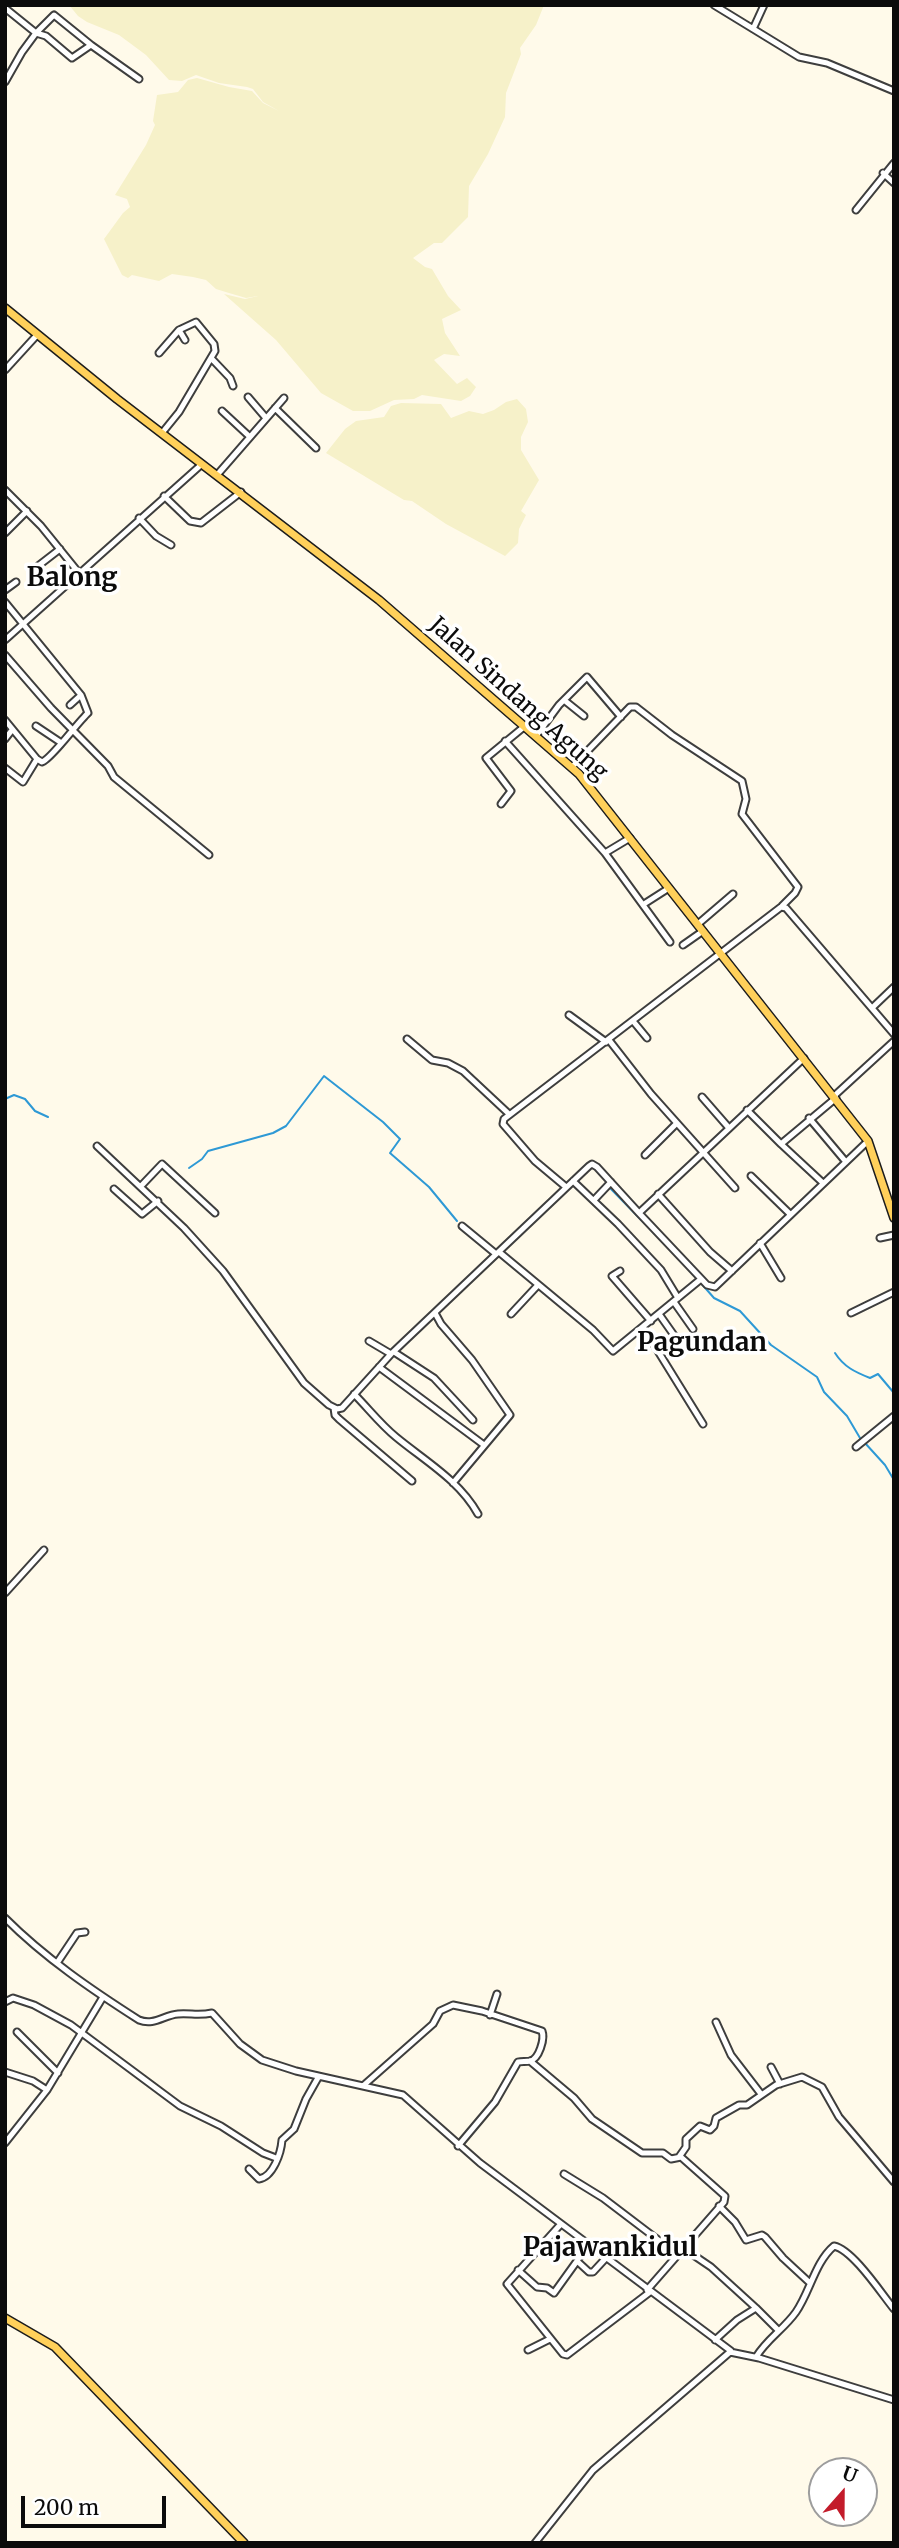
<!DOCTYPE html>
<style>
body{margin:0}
#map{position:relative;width:899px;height:2548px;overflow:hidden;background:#fffaea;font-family:Merriweather,serif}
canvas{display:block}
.frame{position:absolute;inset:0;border:7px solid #0b0b0b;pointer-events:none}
.north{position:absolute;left:808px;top:2457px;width:70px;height:70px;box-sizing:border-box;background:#fff;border:2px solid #9d9d9d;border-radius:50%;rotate:21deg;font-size:19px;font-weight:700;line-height:28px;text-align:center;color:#0b0b0b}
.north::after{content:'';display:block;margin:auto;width:24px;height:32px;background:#c31c2b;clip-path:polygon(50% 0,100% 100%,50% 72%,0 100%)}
.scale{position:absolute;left:21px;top:2496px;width:145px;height:32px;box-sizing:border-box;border:4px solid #0b0b0b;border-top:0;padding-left:9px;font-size:21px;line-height:24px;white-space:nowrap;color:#0b0b0b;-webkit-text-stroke:5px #fff;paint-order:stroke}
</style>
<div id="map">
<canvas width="899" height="2548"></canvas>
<div class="frame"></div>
<div class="north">U</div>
<div class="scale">200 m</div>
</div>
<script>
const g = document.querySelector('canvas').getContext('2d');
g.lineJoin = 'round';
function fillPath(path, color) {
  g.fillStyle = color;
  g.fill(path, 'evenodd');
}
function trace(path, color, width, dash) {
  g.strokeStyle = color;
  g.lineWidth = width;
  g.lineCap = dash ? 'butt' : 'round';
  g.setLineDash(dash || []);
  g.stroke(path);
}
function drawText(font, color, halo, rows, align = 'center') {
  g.font = font + ' Merriweather,serif';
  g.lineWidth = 7;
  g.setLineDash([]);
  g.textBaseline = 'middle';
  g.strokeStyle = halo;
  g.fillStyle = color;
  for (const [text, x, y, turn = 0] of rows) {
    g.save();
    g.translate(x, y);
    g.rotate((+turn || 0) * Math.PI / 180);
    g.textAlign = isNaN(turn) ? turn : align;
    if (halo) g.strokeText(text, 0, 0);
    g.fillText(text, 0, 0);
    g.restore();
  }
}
fillPath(new Path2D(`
 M69 5H544L536 25 520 48 521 54 506 93 505 117 488 154 469 186 468 217 442 243H434L413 258 425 267 432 269 448 296 461 310 442 319 445 333 460 356 444 354 434 360 457 384 467 378 476 387 470 396 461 401 422 395 414 399 394 400 370 411H353L321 393 276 340 224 294 245 299 258 296 246 298 229 293 216 289 206 280 193 277 172 274 159 281 132 275 128 278 122 275 104 239 123 213 130 207 127 199 115 195 146 145 155 125 153 121 157 95 178 92 188 80 197 78 229 87 252 91 263 103 279 111 263 102 253 89 247 87 219 83 196 75 182 81 169 80 146 55 119 35 87 22 78 16Z
 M517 399 526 409 528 422 521 437V450L539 480 521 511 526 515 519 529 518 543 505 556 446 524 412 501 404 500 326 453 345 429 356 421 384 417 391 406 401 403 441 404 451 418 469 411 483 414 494 410 506 402Z`), '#f6f1c9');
trace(new Path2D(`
 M5 1099 14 1095 25 1099 35 1111 48 1117
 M189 1168 202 1159 208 1151 273 1133 286 1126 324 1076 383 1122 400 1139 390 1153 429 1187 457 1221
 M610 1188 655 1234
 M688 1268 696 1278
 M700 1282 714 1298 740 1311 771 1345 817 1377 824 1392 847 1416 860 1438
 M835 1353C844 1367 855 1372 870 1378L878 1374 894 1393
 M865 1443 885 1465 894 1480`), '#2e99d5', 2);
const minor = new Path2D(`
 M714 5 799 57 827 63 894 91
 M5 8 36 33 22 52 5 82
 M753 29 764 5
 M91 45 54 15 36 33 46 36 72 58 91 45 139 79
 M883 173 894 183
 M856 210 894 163
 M159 353 179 330 185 340
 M211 358 230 378 233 386
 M5 370 37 335
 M248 397 266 418
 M275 408 316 448
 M222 411 250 437
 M162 433 179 412 215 351 214 344 196 322 179 330
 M217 475 284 398
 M5 490 41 526 79 573
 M164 496 190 521 201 523 241 492
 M139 518 156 536 171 545
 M5 533 27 511
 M38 566 60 549
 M5 590 16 582
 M5 602 81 695 88 713C78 722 51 759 42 762L37 759
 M5 640 202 464
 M5 655 51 708 108 766 114 777 209 855
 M564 700 584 716
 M70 705 81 695
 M5 720 37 759 23 782 5 768
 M36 726 60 742
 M536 736 559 705 587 677 621 717
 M5 739 12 730
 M505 741 605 853 630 838
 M572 767 630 707H636L672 735 742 781 746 799 742 814 798 887 795 893 782 906
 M501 804 511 791 486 758 525 726
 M605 853 670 942
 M644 904 669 888
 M698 924 733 894
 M683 945 703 931
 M872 1008 894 987
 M569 1015 606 1042
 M633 1021 647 1038
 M407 1039 432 1060 448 1063 463 1071 509 1114
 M609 1040 651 1094 735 1188
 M834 1096 894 1041
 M702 1097 729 1128
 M747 1110 781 1144 836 1098
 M809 1118 846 1162
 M781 1144 823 1183
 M97 1146 184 1228 223 1271 304 1383 329 1405 337 1409 342 1408 391 1354 589 1166 592 1164 597 1167 639 1213 804 1058
 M645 1155 677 1123
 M751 1176 790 1214
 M573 1181 618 1224 661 1270 678 1298
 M142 1185 162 1164 215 1213
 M566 1187 535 1161 503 1124 504 1119 781 907 786 908 894 1034
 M114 1189 142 1214 158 1201
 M658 1194 710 1252 732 1271
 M594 1200 611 1182
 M639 1213 707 1285 715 1287 868 1141
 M462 1226 496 1254
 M880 1238 894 1235
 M760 1243 781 1278
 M499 1252 593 1330 613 1351 701 1279
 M620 1271 612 1276 651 1321
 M674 1302 693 1329
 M435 1313 441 1324 472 1360 510 1415 453 1483
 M851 1313 894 1292
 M511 1314 538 1285
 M659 1314 683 1348
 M643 1327 703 1424
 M369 1341 391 1354
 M394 1352 434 1378 473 1420
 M379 1367 484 1445
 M354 1394C368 1408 380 1424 396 1437 425 1461 459 1480 478 1514
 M334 1408 335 1415 339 1419 412 1481
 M856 1447 894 1416
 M5 1593 44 1550
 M5 1918C45 1958 92 1990 139 2020 154 2026 164 2015 178 2014 191 2013 198 2016 212 2013L240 2044 262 2060 296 2071 403 2095 480 2163 731 2351
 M57 1963 77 1933 85 1932
 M5 2002 13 1998 34 2005 71 2025 180 2106 221 2126 263 2153 276 2158
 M490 2015 497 1994
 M716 2022 731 2055 761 2094
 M17 2032 58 2073
 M530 2061 574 2098 592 2119 642 2153H663L671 2159 681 2157 725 2196 724 2202 647 2290
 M771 2067 780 2084
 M5 2072 33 2081 47 2090
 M364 2085 433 2024 440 2011 453 2005 482 2011 542 2031C545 2039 539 2059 530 2061 526 2062 522 2061 518 2062L495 2102 458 2146
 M5 2143 47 2090 103 1997
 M679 2157 686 2147V2139L700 2126 710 2130 714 2126 716 2118 739 2105H747L776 2085 802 2077 822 2087 839 2117 894 2182
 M249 2169 259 2179C273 2177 281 2153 282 2140L294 2129 306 2099 319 2076
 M564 2174 603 2198 678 2255
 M719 2206 735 2222 746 2240 762 2235 765 2237 783 2258 810 2283
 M560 2225 507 2284 563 2354 567 2355 650 2292
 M587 2245 577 2261 589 2272H593L605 2259
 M683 2248 711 2267 756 2308 737 2320 715 2340
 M518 2270 537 2287 547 2288 554 2293 577 2261
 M756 2308 778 2330
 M528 2350 550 2339
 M756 2357C767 2339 784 2329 796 2312 810 2292 815 2262 834 2246 853 2250 881 2293 894 2309
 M535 2543 593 2470 730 2352 759 2358 894 2400`);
const major = new Path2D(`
 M5 308 117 399 379 600 579 774 868 1141 894 1218
 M5 2318 55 2347 244 2543`);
trace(minor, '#3e3e3e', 9);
trace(major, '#1c1c1c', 10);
trace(minor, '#fff', 5);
trace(major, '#ffd05a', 7);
drawText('23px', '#0b0b0b', '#fff', [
 ["Jalan Sindang Agung",518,699,42]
]);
drawText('bold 26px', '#0b0b0b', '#fff', [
 ["Balong",72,579],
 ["Pagundan",702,1344],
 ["Pajawankidul",610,2249]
]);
</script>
